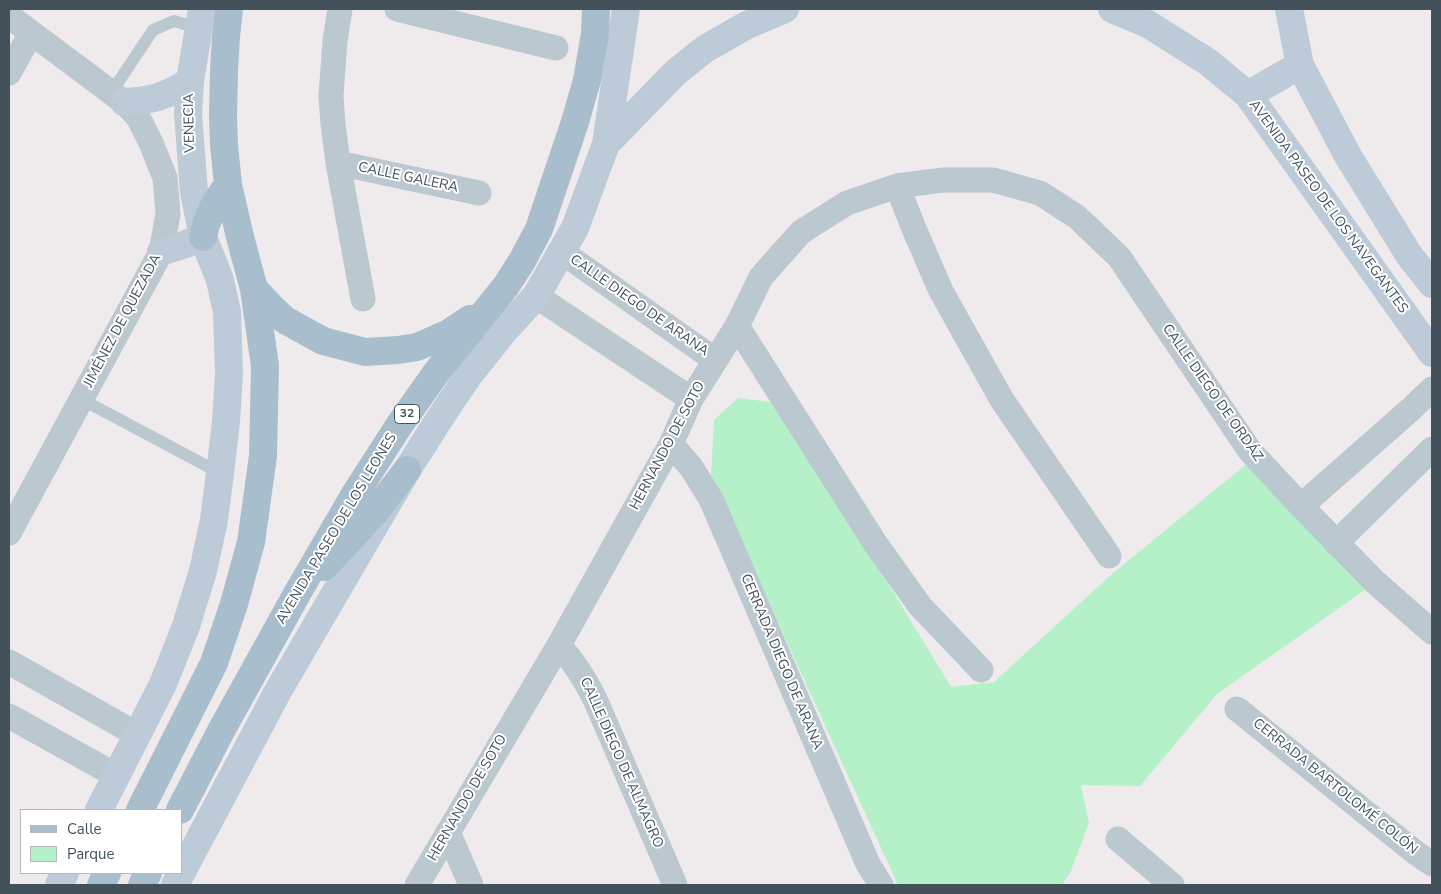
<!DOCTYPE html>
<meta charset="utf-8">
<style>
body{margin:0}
#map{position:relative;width:1441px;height:894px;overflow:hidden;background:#efebec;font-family:"Nunito Sans",sans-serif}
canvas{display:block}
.frame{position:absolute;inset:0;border:10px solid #43515a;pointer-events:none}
.legend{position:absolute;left:20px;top:809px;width:162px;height:65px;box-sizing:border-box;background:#fff;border:1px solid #b4b9bd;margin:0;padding:6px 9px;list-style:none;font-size:15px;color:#43515a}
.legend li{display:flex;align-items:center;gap:10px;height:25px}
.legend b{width:25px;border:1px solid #b4b9bd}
</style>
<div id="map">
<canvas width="1441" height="894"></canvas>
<div class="frame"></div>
<ul class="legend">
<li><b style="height:6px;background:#a9becd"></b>Calle</li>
<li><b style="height:14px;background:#b5f1c8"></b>Parque</li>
</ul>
</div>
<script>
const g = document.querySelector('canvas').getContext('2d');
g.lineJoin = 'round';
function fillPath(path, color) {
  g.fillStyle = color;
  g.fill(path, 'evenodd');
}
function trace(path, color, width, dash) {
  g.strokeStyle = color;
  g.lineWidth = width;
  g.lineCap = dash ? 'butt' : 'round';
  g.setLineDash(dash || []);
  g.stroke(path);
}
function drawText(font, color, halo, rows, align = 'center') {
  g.font = font + ' "Nunito Sans",sans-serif';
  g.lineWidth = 4;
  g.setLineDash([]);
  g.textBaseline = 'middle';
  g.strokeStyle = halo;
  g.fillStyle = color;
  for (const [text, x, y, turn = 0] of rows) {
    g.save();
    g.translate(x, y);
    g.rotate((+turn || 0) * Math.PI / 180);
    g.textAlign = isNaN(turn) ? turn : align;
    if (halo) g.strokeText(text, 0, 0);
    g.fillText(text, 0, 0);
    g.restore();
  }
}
fillPath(new Path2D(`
 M738 398 771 402 792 425 951 687 994 682 1113 573 1249 462 1369 587 1217 694 1140 786 1081 785 1089 823 1071 871 1062 885H898L711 476 714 420Z`), '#b5f1c8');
trace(new Path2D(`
 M111 93 153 30 174 21 198 28
 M81 399 220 473`), '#bbc8d0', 12);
trace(new Path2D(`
 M340 9 335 41 331 96 333 124 338 163 363 299
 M397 9 556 48
 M9 16 124 102 138 117 151 143 165 178 168 214 161 252 9 533
 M9 73 31 33
 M338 163 479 193
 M897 186 915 231 941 291 1002 400 1109 556
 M562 252 715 360
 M536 296 691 399
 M737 326 875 543 920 606 981 670
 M671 444 691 467 711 499 868 864 881 885
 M1301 506 1410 410 1432 389
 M1336 543 1432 449
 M559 645C574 662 585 679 595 699L675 885
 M9 662 138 735
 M1237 709 1416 853 1432 864
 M9 716 117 776
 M448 832 471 885
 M1118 839 1172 885
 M417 885 559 645 671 444 691 399 737 326 761 277 801 232 847 203 897 186 943 180H993L1040 193 1077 217 1119 257 1250 451 1301 506 1375 582 1432 632`), '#bbc8d0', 25);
trace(new Path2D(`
 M1112 9 1148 24 1208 62 1248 95 1432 353
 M1289 9 1300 65 1348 156 1409 255 1432 284
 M1248 95 1300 65
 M124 102C151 101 167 96 190 81
 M606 144 675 73 705 49 745 26 785 9
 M161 252 186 244 203 237
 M99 810 163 684 186 626 203 571 214 520 220 473 226 422 229 374 227 312 220 280 203 237 194 192 188 114 190 81 202 9
 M59 885 65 873
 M175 885 278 691 407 470 442 415 469 375 504 331 536 296 575 228 606 144 626 9`), '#bccbd7', 28);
trace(new Path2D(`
 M203 237C207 216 215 201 228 185
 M254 289 272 308 285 320 323 341 365 352 398 350 417 347 449 333 470 319
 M324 567 375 512 407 470
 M140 810 214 663 234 604 251 542 263 456 265 366 254 289 240 237 228 185 224 145 223 115 224 71 226 37 229 9
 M180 810 222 729 298 592 355 494 400 424 436 373 506 286 522 261 539 229 575 122 587 80 595 34 596 9
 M101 885 107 873
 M142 885 148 873`), '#a9becd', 28);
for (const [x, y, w] of [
 [407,414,25]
]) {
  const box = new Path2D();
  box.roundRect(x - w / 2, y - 9.5, w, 19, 4);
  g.fillStyle = '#fff';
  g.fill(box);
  trace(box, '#43515a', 1);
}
drawText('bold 12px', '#43515a', null, [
 ["32",407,414]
]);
drawText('14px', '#43515a', '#fff', [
 ["VENECIA",190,123,-91],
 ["CALLE GALERA",408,178,12],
 ["AVENIDA PASEO DE LOS NAVEGANTES",1328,207,54],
 ["CALLE DIEGO DE ARANA",639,306,35],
 ["JIMÉNEZ DE QUEZADA",123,321,-62],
 ["CALLE DIEGO DE ORDÁZ",1212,393,55],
 ["HERNANDO DE SOTO",668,446,-62],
 ["AVENIDA PASEO DE LOS LEONES",337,529,-59],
 ["CERRADA DIEGO DE ARANA",781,662,67],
 ["CALLE DIEGO DE ALMAGRO",621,763,66],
 ["CERRADA BARTOLOMÉ COLÓN",1335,787,39],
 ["HERNANDO DE SOTO",468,798,-60]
]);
</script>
